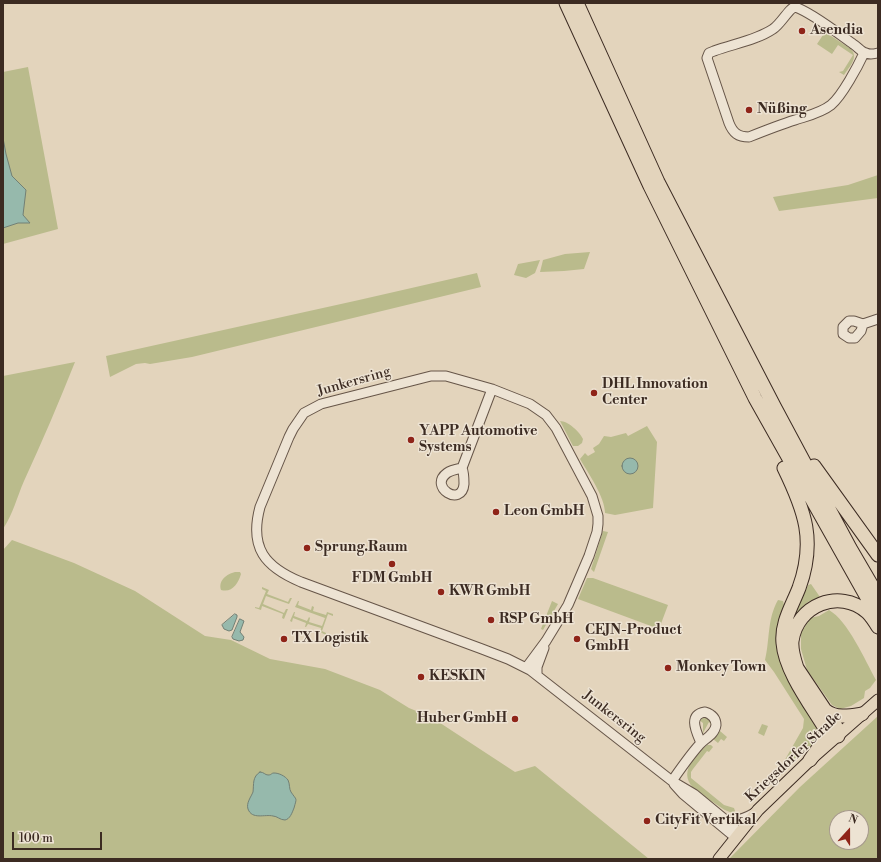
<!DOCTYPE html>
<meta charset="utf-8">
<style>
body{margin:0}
#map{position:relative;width:881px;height:862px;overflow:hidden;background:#e3d4bc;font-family:"Libre Bodoni",serif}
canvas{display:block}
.frame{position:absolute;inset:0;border:4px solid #3c2b22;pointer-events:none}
.north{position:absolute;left:829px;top:810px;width:40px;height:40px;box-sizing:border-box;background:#ede3d3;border:1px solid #a6998c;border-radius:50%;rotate:21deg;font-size:11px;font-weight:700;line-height:16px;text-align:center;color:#3c2b22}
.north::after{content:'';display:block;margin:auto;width:14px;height:18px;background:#8f2418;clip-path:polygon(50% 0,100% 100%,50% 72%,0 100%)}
.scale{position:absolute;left:12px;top:832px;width:90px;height:18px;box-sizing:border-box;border:2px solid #3c2b22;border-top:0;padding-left:5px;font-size:12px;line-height:14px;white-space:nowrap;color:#3c2b22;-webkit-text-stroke:3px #ede3d3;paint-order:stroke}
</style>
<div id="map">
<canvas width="881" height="862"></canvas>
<div class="frame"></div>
<div class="north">N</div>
<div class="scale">100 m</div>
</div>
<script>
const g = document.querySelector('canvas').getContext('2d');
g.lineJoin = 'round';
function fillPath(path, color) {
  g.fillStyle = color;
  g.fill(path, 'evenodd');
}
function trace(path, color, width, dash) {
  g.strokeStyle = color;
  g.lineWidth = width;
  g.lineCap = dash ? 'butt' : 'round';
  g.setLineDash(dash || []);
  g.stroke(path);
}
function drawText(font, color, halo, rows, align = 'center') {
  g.font = font + ' "Libre Bodoni",serif';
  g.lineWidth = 3;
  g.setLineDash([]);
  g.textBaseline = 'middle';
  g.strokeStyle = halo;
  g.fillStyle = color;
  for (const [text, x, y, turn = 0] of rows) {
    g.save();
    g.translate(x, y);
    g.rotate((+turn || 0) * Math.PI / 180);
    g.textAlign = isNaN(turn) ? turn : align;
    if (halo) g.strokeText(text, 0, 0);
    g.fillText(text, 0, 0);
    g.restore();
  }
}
fillPath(new Path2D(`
 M825 32 851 49C859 58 849 67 844 75L839 72 843 71 853 55 838 45 832 54 817 44Z
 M28 67 58 229 3 244V72Z
 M878 175V198L779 211 773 197 848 185Z
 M590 252 584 269 564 271 540 272 543 260 565 254Z
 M540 260 535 273 526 278 514 275 518 264Z
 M477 273 481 287 192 357 150 364 145 363 136 364 110 377 106 356 359 300Z
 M75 362C59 402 42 442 24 481 17 497 13 514 3 529V376Z
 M560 421C568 421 580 432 583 439L582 443 578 446H573Z
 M647 426 657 442 653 508 615 515 605 513C605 497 588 473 580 459L585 453 588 456 595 452 593 448 599 444 604 436 611 437 626 433 628 436Z
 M603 531 608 532 594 572 591 569Z
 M12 540 74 563 135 591 205 636 231 640 270 659 325 669 380 690 409 708 431 717 515 772 535 766 649 859H3V550Z
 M235 572H240L241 574C238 584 232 593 221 590 218 580 227 574 235 572Z
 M587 578H593L668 605 659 629 578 599Z
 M811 584 820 597 808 602 795 615 808 585Z
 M262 587 269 590 267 594 288 602 290 598H292L289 604 266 596 263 604 284 613 286 609H288L284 619 282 618 283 614 262 606 261 610 255 608V607L259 608 266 591 262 589Z
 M778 600 783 601 784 605 777 627V645L783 668 796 696 815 723 817 733 814 743 774 779 803 728 804 719 774 672 765 660C770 640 767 619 778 600Z
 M298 601H299L298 605 311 610 312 606 314 607 313 611 326 615 327 612 333 614V616L328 614 322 631 326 633V635L320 632 321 628 308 624 306 627H305L306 623 293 618 292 622 290 621 294 612H295L294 616 307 621 309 617 310 618 309 622 322 626 325 618 295 607Z
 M552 601 558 604 543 630 541 629Z
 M829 610C848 621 865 660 876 680L870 688 865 691 864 698 851 706 840 709 832 705 807 670 801 649V633L810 618 819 616Z
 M878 716V859H729L800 787ZM837 818H861V842H837Z
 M705 717 712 721V726L709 722 703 733 705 737 703 738 698 730 703 732V723L699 720Z
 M762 724 768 726 764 736 758 733Z
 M720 731 727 737 724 741 721 739 718 743 713 739Z
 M707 745H711L713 747 709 752 707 751 693 769 691 772V778L724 805 734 808 735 811 733 813C724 811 718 805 711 801 679 783 681 768 707 745Z`), '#babb8c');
const water = new Path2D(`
 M3 138 6 154 12 176 26 190 23 215 30 223H18L3 228Z
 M622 466a8 8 0 1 1 16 0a8 8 0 1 1-16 0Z
 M235 614 237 615V617L232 630 229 631 224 629 222 625Z
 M240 619 244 621 240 632 244 637 243 640 239 641 233 639 232 637Z
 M260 772C264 772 265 775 268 775 272 775 271 773 274 773 279 773 285 776 288 780 290 784 289 789 291 792 297 801 297 797 294 808 292 813 290 819 285 820 280 820 277 816 273 816 265 814 252 820 248 809 246 803 251 797 253 792 254 784 252 777 260 772Z`);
fillPath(water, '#96b9ac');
trace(water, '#728075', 1);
const minor = new Path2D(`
 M864 53C858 66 842 96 831 105 821 113 807 116 795 120 779 125 764 131 749 137 738 137 733 133 729 123L707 58 709 53 714 51C733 44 757 40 773 29 781 24 789 8 795 7 811 12 839 34 853 44 858 47 861 52 866 53 870 55 874 54 878 53
 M863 324 861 331 855 338H849L843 334V327L849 321H854L863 324 878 319
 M462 468C457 469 451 470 447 473 428 487 462 508 464 484 464 478 464 473 462 468L492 389
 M526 668 546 641 568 605 589 556 597 532 598 524V516L592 496 556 428 546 415 530 404 492 389 446 376H431L321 404 304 413 293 429 289 437 260 507C249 548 265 567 301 582L482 649 508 659 530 670 672 781 694 794 734 827 736 834V838
 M537 675V667L544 648
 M672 781C681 768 690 755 700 744 706 738 715 734 716 725 716 718 711 714 705 712 687 715 697 733 701 743
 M674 784 683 794 736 838
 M725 819C735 823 746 818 756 812`);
const major = new Path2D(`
 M719 859 758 810 810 760 878 700`);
const highway = new Path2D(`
 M566 3 650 186 755 398 878 617
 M577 3 658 182 774 406 850 548 878 596
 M814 466 878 555
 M784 468C805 511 816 541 799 588 792 606 781 623 783 643 785 671 811 705 826 730L833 735 838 736 837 728 797 668C794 659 791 650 792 641 797 605 839 588 867 612 871 616 875 622 878 627
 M825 710C836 719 850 716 862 714
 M810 760 824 740 826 730`);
trace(minor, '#665548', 11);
trace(major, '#3c2b22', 13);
trace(highway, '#3c2b22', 15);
trace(minor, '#ede3d3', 9);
trace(major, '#e3d4bc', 11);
trace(highway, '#e3d4bc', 13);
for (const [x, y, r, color] of [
 [802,31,4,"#8f2418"],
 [749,110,4,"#8f2418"],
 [594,393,4,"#8f2418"],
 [411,440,4,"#8f2418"],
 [496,512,4,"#8f2418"],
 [307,548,4,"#8f2418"],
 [392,564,4,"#8f2418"],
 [441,592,4,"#8f2418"],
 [491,620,4,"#8f2418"],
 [284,639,4,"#8f2418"],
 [577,639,4,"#8f2418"],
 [668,668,4,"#8f2418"],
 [421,677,4,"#8f2418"],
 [515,719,4,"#8f2418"],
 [647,821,4,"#8f2418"]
]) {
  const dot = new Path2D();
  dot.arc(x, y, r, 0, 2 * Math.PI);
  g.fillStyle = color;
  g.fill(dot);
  trace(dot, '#ede3d3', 1.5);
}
drawText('bold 14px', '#3c2b22', '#ede3d3', [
 ["Asendia",810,31],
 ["Nüßing",757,110],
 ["DHL Innovation",602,385],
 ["Center",602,401],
 ["YAPP Automotive",419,432],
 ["Systems",419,448],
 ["Leon GmbH",504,512],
 ["Sprung.Raum",315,548],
 ["FDM GmbH",392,579,"center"],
 ["KWR GmbH",449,592],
 ["RSP GmbH",499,620],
 ["CEJN-Product",585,631],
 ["GmbH",585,647],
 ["TX Logistik",292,639],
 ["Monkey Town",676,668],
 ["KESKIN",429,677],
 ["Huber GmbH",507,719,"right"],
 ["CityFit Vertikal",655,821]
], 'left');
drawText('14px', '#3c2b22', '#ede3d3', [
 ["Junkersring",354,382,-16],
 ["Junkersring",614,717,38],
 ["Kriegsdorfer Straße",794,757,-43]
]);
</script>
